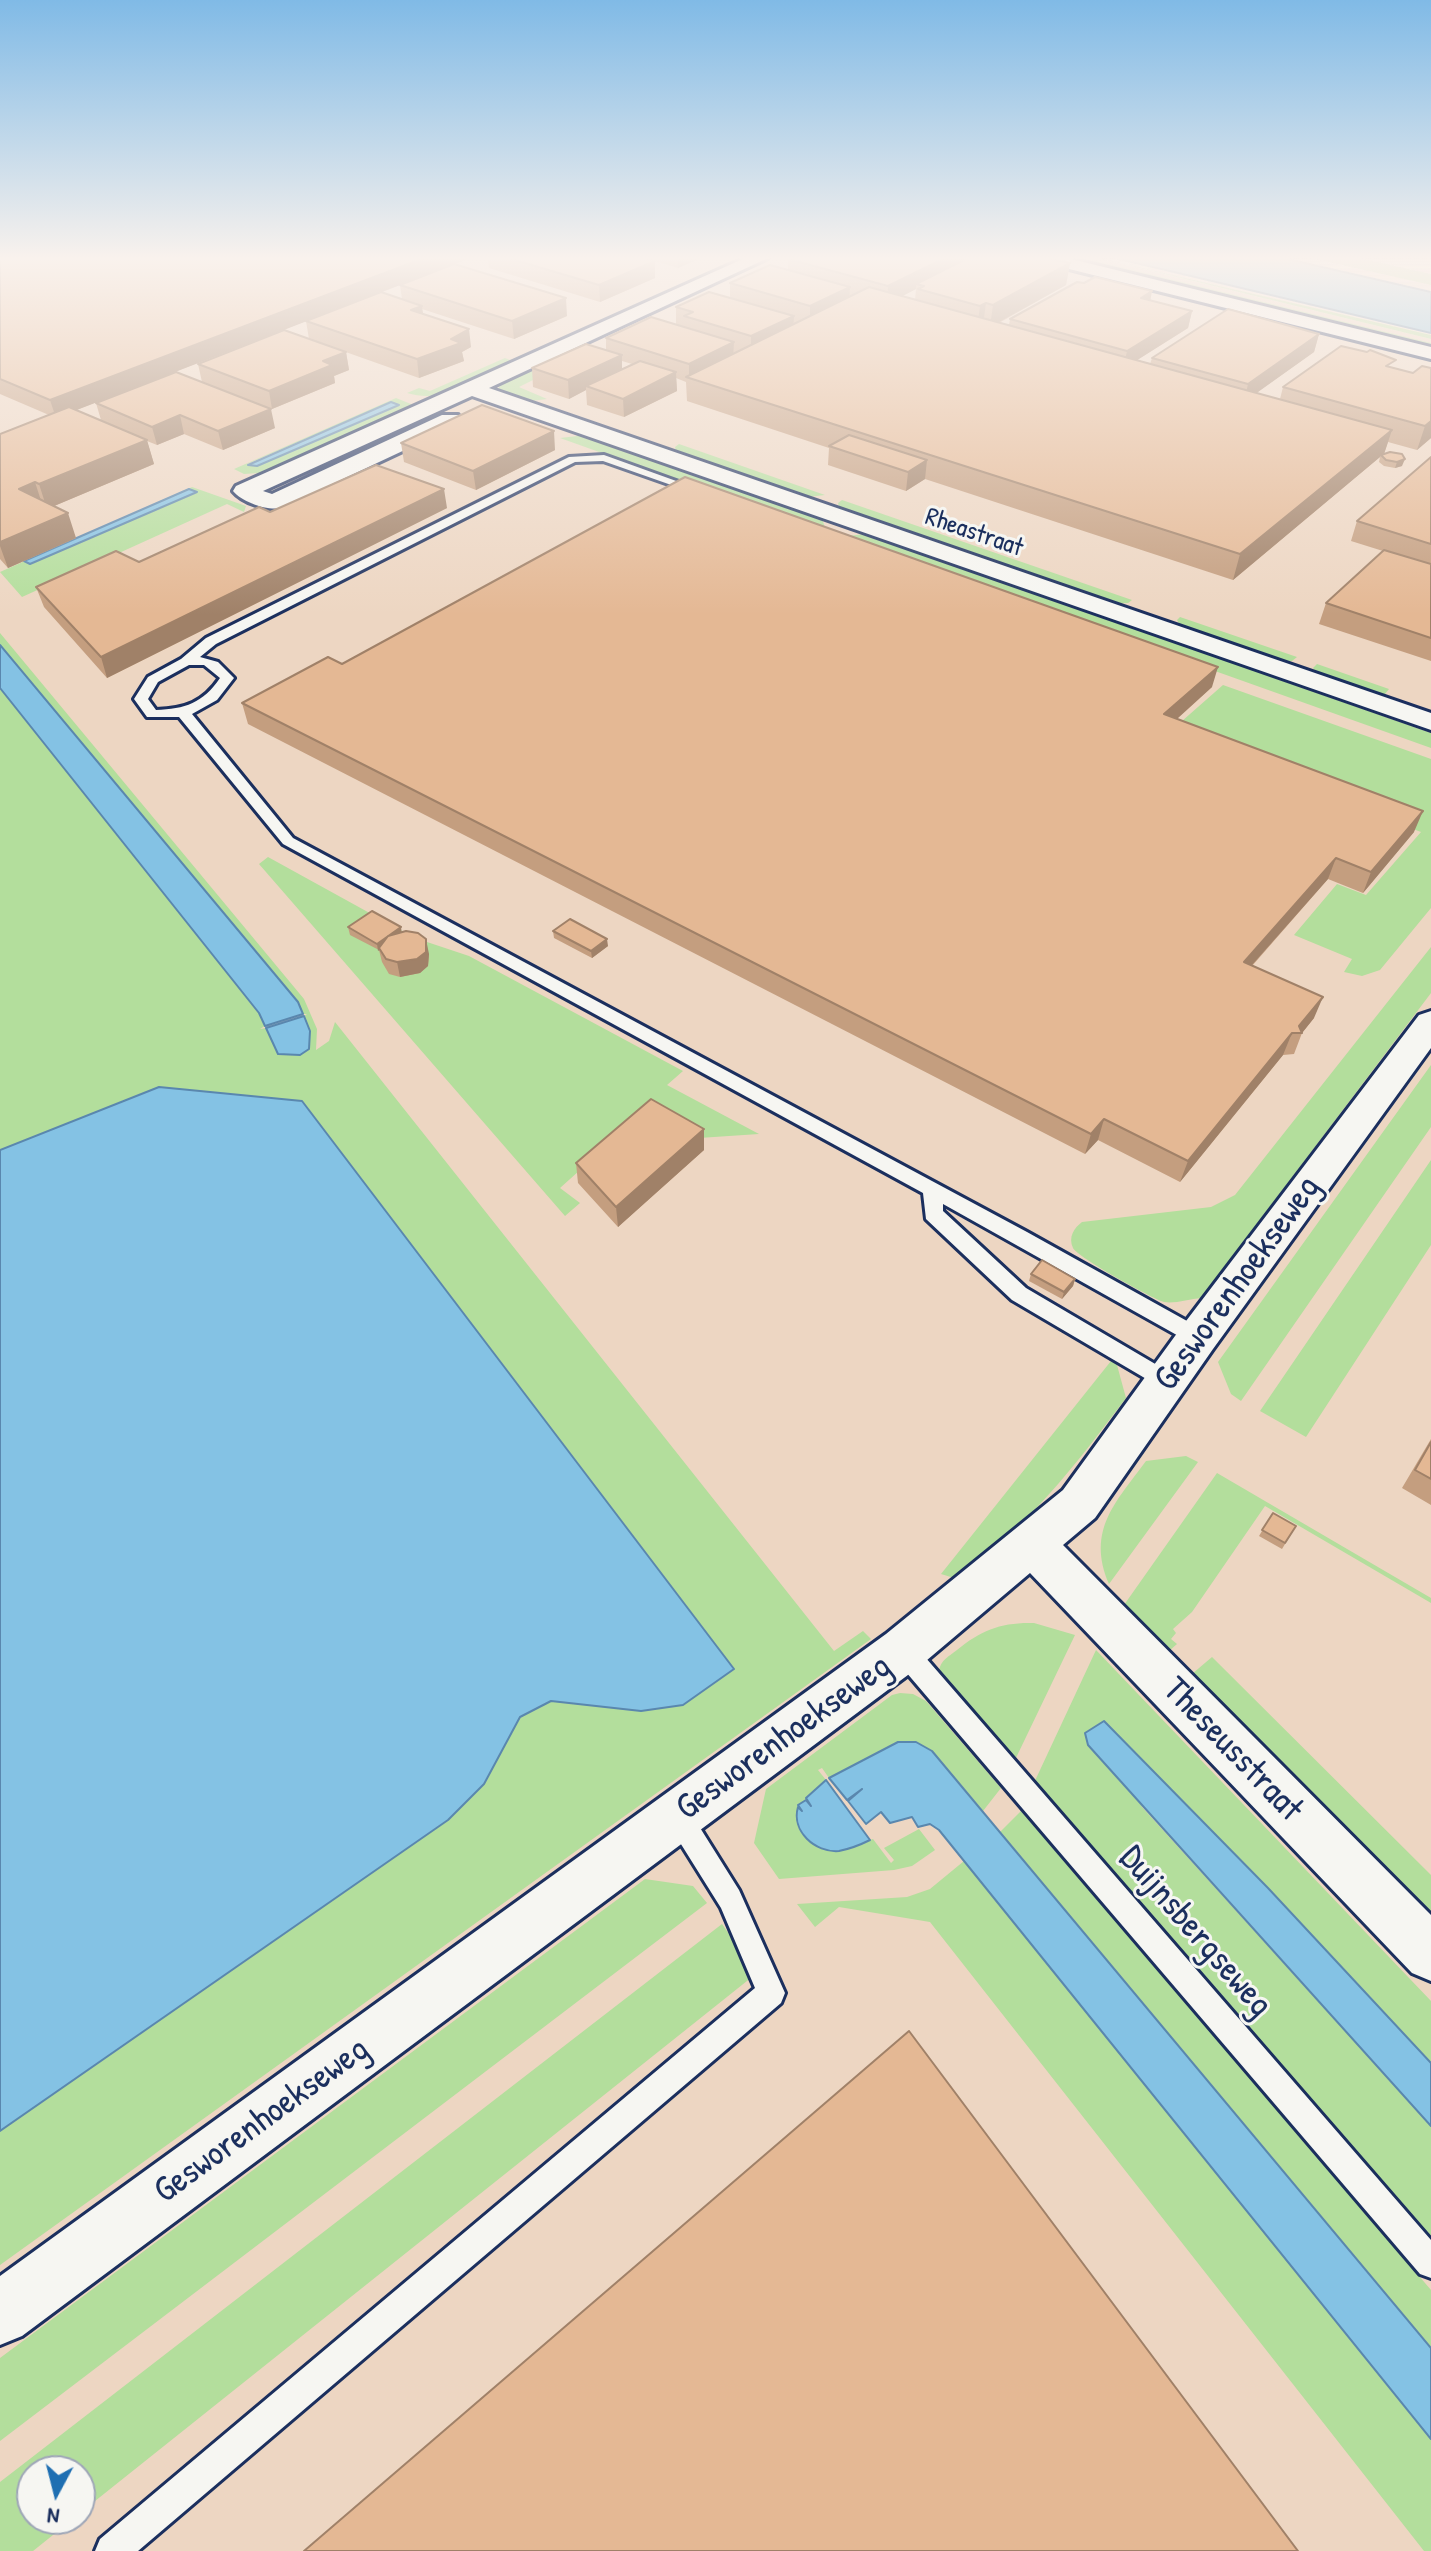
<!DOCTYPE html>
<style>
body{margin:0}
#map{position:relative;width:1431px;height:2551px;overflow:hidden;background:#f1e3d6;font-family:"Patrick Hand",sans-serif}
canvas{display:block}
.north{position:absolute;left:16px;top:2455px;width:80px;height:80px;box-sizing:border-box;background:#f6f6f2;border:2px solid #9ea6b7;border-radius:50%;rotate:187deg;font-size:22px;font-weight:700;line-height:32px;text-align:center;color:#1b2f5e}
.north::after{content:'';display:block;margin:auto;width:28px;height:36px;background:#1f6fb2;clip-path:polygon(50% 0,100% 100%,50% 72%,0 100%)}
</style>
<div id="map">
<canvas width="1431" height="2551"></canvas>
<div class="north">N</div>
</div>
<script>
const g = document.querySelector('canvas').getContext('2d');
g.lineJoin = 'round';
function fillPath(path, color) {
  g.fillStyle = color;
  g.fill(path, 'evenodd');
}
function trace(path, color, width, dash) {
  g.strokeStyle = color;
  g.lineWidth = width;
  g.lineCap = dash ? 'butt' : 'round';
  g.setLineDash(dash || []);
  g.stroke(path);
}
function drawText(font, color, halo, rows, align = 'center') {
  g.font = font + ' "Patrick Hand",sans-serif';
  g.lineWidth = 6;
  g.setLineDash([]);
  g.textBaseline = 'middle';
  g.strokeStyle = halo;
  g.fillStyle = color;
  for (const [text, x, y, turn = 0] of rows) {
    g.save();
    g.translate(x, y);
    g.rotate((+turn || 0) * Math.PI / 180);
    g.textAlign = isNaN(turn) ? turn : align;
    if (halo) g.strokeText(text, 0, 0);
    g.fillText(text, 0, 0);
    g.restore();
  }
}
fillPath(new Path2D(`
 M0 258H1097L1431 339V2551H0ZM32 2471H80V2519H32Z`), '#edd6c2');
fillPath(new Path2D(`
 M1059 258H1084L1431 343V350Z
 M1099 258 1431 335V339Z
 M1311 258H1359L1431 274V285Z
 M505 358 510 360 511 366C478 381 444 404 407 393L419 388 430 391Z
 M566 359 571 361 519 387 547 399 523 402 498 390C502 374 549 360 566 359Z
 M396 398 411 404 413 408 274 472 244 474 234 469ZM391 402 398 406 257 466 247 464Z
 M586 435 822 519 826 530 823 532 560 438Z
 M679 444 825 495 799 498 677 455 675 447Z
 M192 487 246 506 244 512 227 504 22 597 0 572ZM189 490 196 493 30 564 25 561Z
 M842 500 1132 600 1128 603 1104 604 841 513 838 503Z
 M865 534 1431 733V748L839 537Z
 M1180 617 1297 657 1292 661 1269 662 1184 632 1177 620Z
 M0 633 304 999 317 1029 316 1050 329 1041 335 1022 834 1651 863 1631 871 1639 0 2265V2131L448 1820 484 1784 520 1717 551 1701 641 1711 698 1693 726 1673 159 1087 0 1150V688L259 1013 265 1026 260 1029 266 1028 278 1054 300 1055 309 1049 310 1031 304 1016 307 1014H303L298 1001 0 645Z
 M1317 664 1389 689 1385 694C1359 694 1329 690 1313 668Z
 M1223 685 1431 759V908L1380 970 1362 976 1344 972 1352 959 1294 935 1337 884 1366 895 1421 832 1165 736Z
 M268 857 415 938 469 956 683 1071 667 1085 759 1134 609 1144 560 1188 580 1203 565 1216 259 864Z
 M1431 947V993L1201 1298C1190 1299 1174 1304 1164 1302 1153 1299 1077 1257 1073 1248 1068 1237 1074 1228 1082 1222L1211 1207 1235 1195Z
 M1431 1065V1127L1241 1401 1231 1394 1218 1362Z
 M1431 1160V1245L1306 1437 1260 1411Z
 M1111 1361 1117 1365 1126 1398C1073 1468 1028 1528 954 1578L941 1574Z
 M1186 1456 1198 1462 1109 1584C1086 1530 1116 1502 1146 1461Z
 M1217 1473 1431 1598V1603L1265 1506 1192 1612 1173 1629 1176 1633 1171 1639 1177 1644 1169 1651 1124 1605Z
 M1034 1623 1075 1635 1014 1762 939 1674C939 1661 948 1657 957 1650 981 1630 1002 1622 1034 1623Z
 M1096 1650 1431 2001V2063L1268 1888 1104 1722 1142 1807 1431 2126V2239L1033 1785Z
 M1212 1657 1431 1875V1915L1192 1674Z
 M900 1693 913 1694 926 1701 1001 1788 983 1811 932 1751 898 1742 829 1778 822 1768 818 1770 826 1780 807 1797 812 1805 799 1806 803 1811 798 1808 796 1814 839 1851 873 1839 891 1863 894 1860 884 1848 919 1829 935 1850 912 1866 894 1870 779 1879 754 1843 766 1789 892 1695Z
 M1021 1811 1431 2290V2348L1000 1832Z
 M964 1861 1431 2439V2551H1424L930 1922 839 1907 815 1927 797 1904 907 1897 930 1889Z
 M645 1879 693 1886 707 1903 0 2441V2358Z
 M722 1924 757 1973 80 2513V2471H32V2519H73L33 2551H0V2482Z`), '#b3de9c');
const water = new Path2D(`
 M1115 258H1283L1431 292V333Z
 M391 402 399 405 257 466 248 465Z
 M189 489 197 492 30 564 24 561Z
 M0 645 298 1002 303 1014 265 1026 259 1013 0 688Z
 M304 1016 310 1031 309 1049 300 1055 278 1054 266 1028Z
 M159 1087 302 1101 734 1669 683 1705 641 1711 551 1701 520 1717 484 1784 448 1820 0 2131V1150Z
 M1104 1721 1268 1888 1431 2063V2126L1088 1745 1085 1733Z
 M898 1742H916L932 1751 1431 2348V2439L939 1830 930 1824 918 1827 912 1817 890 1823 881 1812 866 1824 848 1801 862 1789 847 1800 829 1778Z
 M826 1780 870 1840C860 1845 849 1849 839 1851 815 1853 791 1831 798 1807L802 1811 798 1805 806 1800 811 1806 806 1798Z`);
fillPath(water, '#84c2e4');
trace(water, '#5a87ae', 2);
const lane = new Path2D(`
 M604 455 704 491 694 493 603 461 575 462 216 644 200 657 218 662 234 678 217 700 192 714 293 838 1027 1232 1205 1331 1208 1337 1205 1343 1198 1345 1191 1343 943 1204V1211L1026 1288 1174 1375 1178 1381 1174 1387 1167 1390 1160 1387 1012 1300 926 1219 923 1193 283 844 179 717H147L134 699 148 677 181 659 206 638 569 457ZM189 665H204L220 678C203 703 185 709 156 710L148 699 158 682Z
 M903 1639 912 1642 1431 2240V2278L1420 2274 894 1658 891 1650 894 1642Z
 M678 1803 687 1807 739 1890 785 1993 781 2003 138 2551H95L100 2539 755 1988 721 1908 669 1825 665 1816 669 1807Z`);
const street = new Path2D(`
 M745 258H768L489 388 1431 713V730L472 396 263 491 272 494 442 415H458L461 420 458 425 281 508C267 511 242 502 233 491L236 486Z
 M1038 258H1067L1431 347V359L1041 262Z
 M1431 1011V1048L1213 1349 1095 1518 1063 1545 1431 1915V1981L1412 1973 1030 1573 920 1666 22 2336 0 2345V2276L886 1634 1063 1490 1183 1325 1419 1015Z`);
trace(lane, '#1b2f5e', 6);
trace(street, '#1b2f5e', 6);
fillPath(lane, '#f6f6f2');
fillPath(street, '#f6f6f2');
fillPath(new Path2D(`
 M0 258H470L381 292 402 299 400 285 567 316 514 339 422 309 423 314 471 347 462 352 464 361 419 378 309 339 306 321 76 410 101 420 96 403 275 428 223 450 184 434 157 445 147 441 154 464 54 506 76 538 8 568 0 559V434L49 415 0 394Z
 M488 258H701L678 268 655 261V278L600 302 489 268Z
 M788 259 1070 263 1066 285 999 323 1009 325 1010 319 1151 300 1192 311 1188 328 1137 360 1150 364 1152 358 1319 334 1314 352 1256 393 1280 399 1283 387 1393 368 1413 373 1431 438 1417 450 1388 442 1384 454 1402 466 1395 468 1384 466 1379 462 1380 457 1233 580 925 479 906 491 828 465 829 448 687 401 686 382 676 378 677 391 624 417 587 405 586 390 569 399 533 387 532 368 606 350V338L676 324V307L730 298V283L788 270ZM916 289 915 300 902 296ZM622 361 632 364 622 369Z
 M346 352 349 370 334 376 335 383 272 409 202 382 198 364Z
 M401 443 555 450 476 490 404 462Z
 M1431 457V661L1319 624 1326 603 1383 551 1351 541 1357 521Z
 M447 508 107 678 44 607 36 587 139 562 270 512Z
 M342 664 1212 687 1177 719 1414 832 1363 893 1328 879 1252 966 1314 1018 1302 1033 1294 1054 1283 1055 1180 1182 1098 1140 1085 1154 248 724 242 703Z
 M348 927 402 932 429 954 428 966 420 973 400 977 389 974 382 962 379 950 350 935Z
 M553 931 608 946 592 958 554 938Z
 M704 1129V1150L618 1227 578 1183 576 1163Z
 M1031 1274 1075 1279 1073 1286 1062 1299 1029 1281Z
 M1431 1439V1505L1402 1488Z
 M1273 1513 1296 1526 1282 1549 1259 1536Z`), '#c49e7f');
fillPath(new Path2D(`
 M424 258H470L56 418 50 400Z
 M678 258H701L678 268Z
 M945 258H973L916 284V289L887 304 888 286Z
 M655 261V278L600 302 599 285Z
 M1070 263 1066 285 990 327 993 305Z
 M850 287 849 304 810 324V306Z
 M1152 291 1149 308 1141 298Z
 M566 298 567 316 514 339 512 321Z
 M986 303 983 325 977 328 980 306Z
 M422 306 424 323 411 310Z
 M1192 311 1188 328 1123 369 1127 351Z
 M794 316 793 333 751 354V336Z
 M469 329 471 347 462 352 464 361 419 378 417 359Z
 M1319 334 1314 352 1244 402 1248 384Z
 M734 342 733 360 689 378V364Z
 M346 352 349 370 334 376 335 383 272 409 269 391 323 361Z
 M622 355V373L586 386V390L569 399 568 380Z
 M676 372 677 391 624 417 623 399Z
 M271 409 275 428 223 450 218 431Z
 M180 415 184 434 157 445 152 427Z
 M1431 421V438L1417 450 1425 426Z
 M1392 430 1384 454 1381 455 1380 457 1233 580 1240 554Z
 M554 431 555 450 476 490 473 471Z
 M147 440 154 464 47 509 39 484Z
 M1405 459 1402 466 1395 468 1397 462Z
 M927 460 925 479 906 491 908 472Z
 M35 482 43 507 19 489Z
 M444 489 447 508 107 678 101 657Z
 M68 513 76 538 8 568 0 546V542Z
 M1218 667 1212 687 1159 735 1164 714Z
 M1423 811 1414 832 1363 893 1371 872Z
 M1336 858 1328 879 1236 983 1244 962Z
 M401 927 402 935 378 951 377 944Z
 M426 939 429 954 428 966 420 973 400 977 397 962Z
 M607 939 608 946 592 958 591 951Z
 M1323 997 1314 1018 1302 1033 1299 1026Z
 M1292 1033 1283 1055 1180 1182 1188 1161Z
 M1104 1119 1098 1140 1085 1154 1091 1134Z
 M704 1129V1150L618 1227 616 1207Z
 M1075 1279 1073 1286 1062 1299 1064 1292Z`), '#a08168');
const building = new Path2D(`
 M0 258H424L50 400 0 379Z
 M508 258H644L655 261 599 285Z
 M791 258H945L888 286 788 259Z
 M968 258H1047L1070 263 993 305 986 303 980 306 918 289 924 286 916 284Z
 M454 264 566 298 512 321 400 285Z
 M770 265 850 287 810 306 730 283Z
 M1095 277 1152 291 1141 298 1192 311 1127 351 1010 319 1077 282 1084 283Z
 M869 287 1392 430 1240 554 686 377Z
 M381 292 422 306 411 310 469 329 451 339 461 343 417 359 306 321Z
 M709 292 794 316 751 336 684 316 693 312 676 307Z
 M1228 309 1319 334 1248 384 1152 358Z
 M651 317 734 342 689 364 606 338Z
 M284 330 346 352 323 361 332 365 269 391 198 364Z
 M586 344 622 355 568 380 532 368Z
 M1341 346 1367 352 1370 350 1396 360 1386 366 1413 373 1422 366 1431 368V421L1425 426 1283 387Z
 M640 361 676 372 623 399 586 386Z
 M176 372 271 409 218 431 180 415 152 427 96 403Z
 M482 405 554 431 473 471 401 443Z
 M69 407 147 440 39 484 35 482 19 489 68 513 0 542V434Z
 M849 435 927 460 908 472 829 446Z
 M1390 452 1402 454 1405 459 1397 462 1386 460 1381 455Z
 M1431 457V544L1357 521Z
 M376 465 444 489 101 657 36 587 116 551 139 562 259 507 270 512Z
 M685 477 1218 667 1164 714 1423 811 1371 872 1336 858 1244 962 1323 997 1299 1026 1302 1033H1292L1188 1161 1104 1119 1091 1134 242 703 328 657 342 664Z
 M1384 550 1431 564V638L1326 603Z
 M372 911 401 927 377 944 348 927Z
 M570 919 607 939 591 951 553 931Z
 M406 931 418 933 426 939V952L417 959 397 962 386 959 379 948 388 936Z
 M651 1099 704 1129 616 1207 576 1163Z
 M1042 1260 1075 1279 1064 1292 1031 1274Z
 M1431 1442V1479L1415 1470Z
 M1273 1513 1296 1526 1285 1543 1262 1530Z
 M909 2031 1298 2551H304Z`);
fillPath(building, '#e4b894');
trace(building, '#a08168', 2);
const sky = g.createLinearGradient(0, 0, 0, 615);
sky.addColorStop(0, '#80bae6');
sky.addColorStop(0.42, '#f9f2ed');
sky.addColorStop(1, '#f9f2ed00');
g.fillStyle = sky;
g.fillRect(0, 0, 1431, 615);
drawText('26px', '#1b2f5e', '#f6f6f2', [
 ["Rheastraat",974,533,19]
]);
drawText('36px', '#1b2f5e', '#f6f6f2', [
 ["Gesworenhoekseweg",1238,1284,-54],
 ["Gesworenhoekseweg",784,1738,-36],
 ["Theseusstraat",1232,1750,46],
 ["Duijnsbergseweg",1195,1932,49],
 ["Gesworenhoekseweg",262,2121,-36]
]);
</script>
